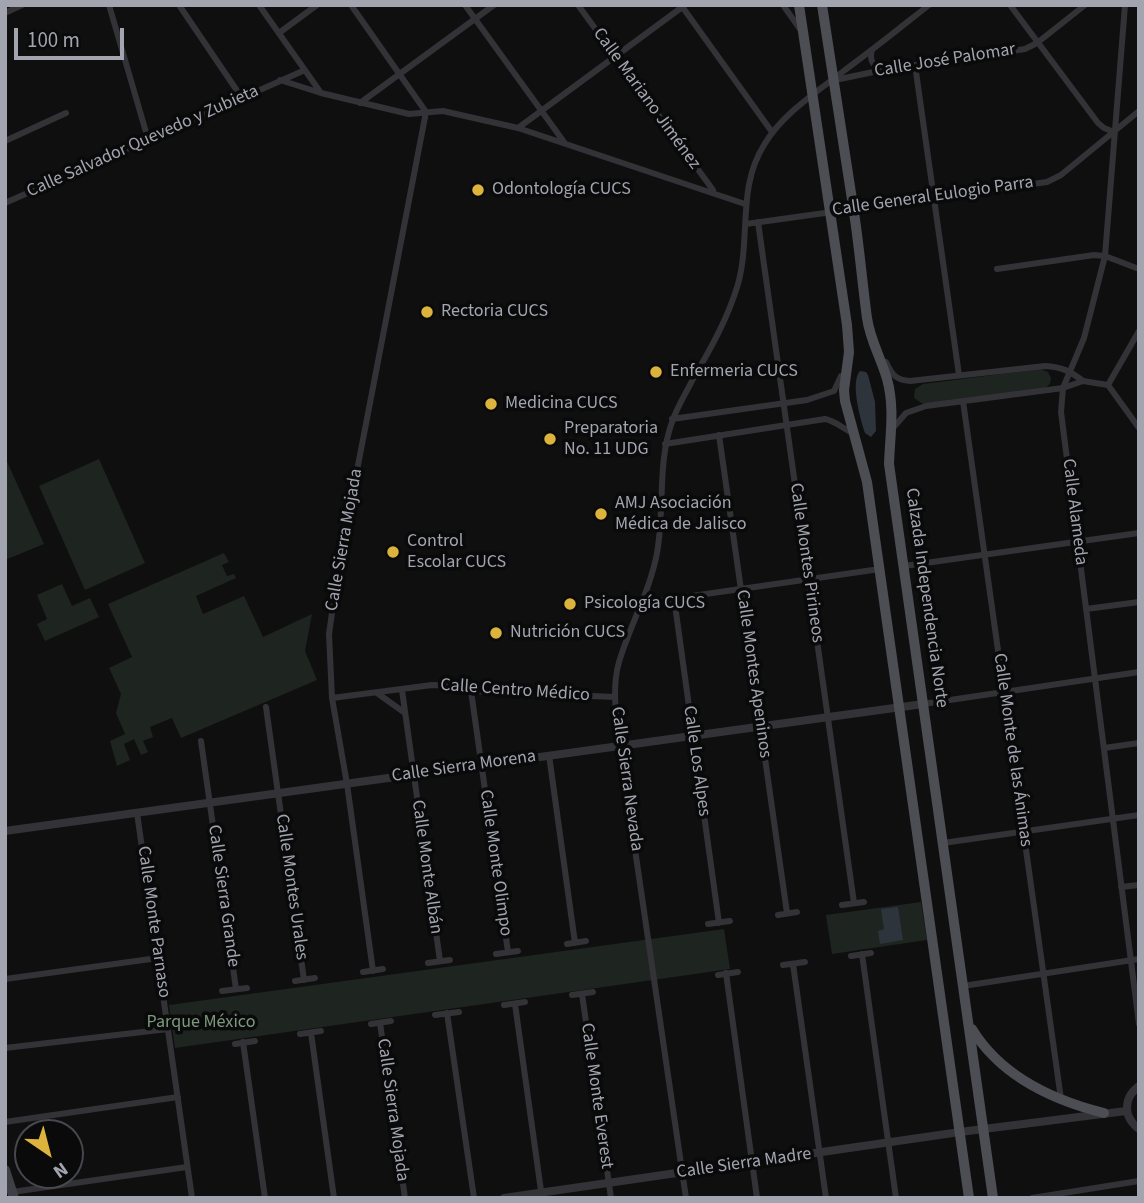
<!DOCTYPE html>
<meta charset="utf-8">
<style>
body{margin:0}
#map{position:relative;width:1144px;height:1203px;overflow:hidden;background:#0f0f10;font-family:"Source Sans 3",sans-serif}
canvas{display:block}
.frame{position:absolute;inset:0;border:7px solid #a2a5b0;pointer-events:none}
.north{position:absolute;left:14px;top:1119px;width:70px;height:70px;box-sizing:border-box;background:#0a0a0b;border:2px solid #47484d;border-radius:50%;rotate:145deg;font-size:19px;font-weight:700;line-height:28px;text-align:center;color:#a2a5b0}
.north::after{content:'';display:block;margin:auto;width:24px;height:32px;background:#dcb33c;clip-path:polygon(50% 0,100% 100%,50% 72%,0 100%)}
.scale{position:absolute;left:14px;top:28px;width:110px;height:32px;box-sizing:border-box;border:4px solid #a2a5b0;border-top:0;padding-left:9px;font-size:21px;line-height:24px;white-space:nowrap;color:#a2a5b0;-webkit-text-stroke:5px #0a0a0b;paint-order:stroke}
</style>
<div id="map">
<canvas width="1144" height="1203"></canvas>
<div class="frame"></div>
<div class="north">N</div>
<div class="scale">100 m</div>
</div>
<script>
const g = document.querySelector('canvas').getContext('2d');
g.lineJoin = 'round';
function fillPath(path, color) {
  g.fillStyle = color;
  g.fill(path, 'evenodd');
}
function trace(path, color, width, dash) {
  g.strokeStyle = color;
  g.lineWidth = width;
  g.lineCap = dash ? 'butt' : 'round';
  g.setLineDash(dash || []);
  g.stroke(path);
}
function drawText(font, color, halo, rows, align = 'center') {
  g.font = font + ' "Source Sans 3",sans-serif';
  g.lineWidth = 7;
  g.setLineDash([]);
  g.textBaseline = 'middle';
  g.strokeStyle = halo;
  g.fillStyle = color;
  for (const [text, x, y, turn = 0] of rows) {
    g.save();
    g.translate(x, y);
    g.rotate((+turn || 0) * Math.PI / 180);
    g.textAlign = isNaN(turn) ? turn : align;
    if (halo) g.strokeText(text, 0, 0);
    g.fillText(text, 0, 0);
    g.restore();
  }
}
fillPath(new Path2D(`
 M1041 369 1048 372 1051 378 1050 384 1044 389 923 404 914 398 915 389 923 384Z
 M5 457 44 544 5 560Z
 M99 459 145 563 85 590 39 486Z
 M224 553 229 562 222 565 227 576 234 574 236 578 196 596 203 614 244 596 263 637 312 614 305 651 317 680 181 738 172 718 150 727 153 737 143 741 148 752 141 755 134 739 124 744 130 760 117 766 110 741 125 734 116 713 121 694 109 668 132 657 108 604Z
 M62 584 72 606 90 598 99 617 45 641 37 624 47 619 37 595Z
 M921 902 927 940 832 954 826 915Z
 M724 929 730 969 175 1048 169 1005Z`), '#1e241f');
fillPath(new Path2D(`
 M860 371 866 372 868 375 875 402 876 431 871 437 865 433C860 418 850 382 860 371Z
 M898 907 903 940 880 944 878 931 884 929 881 909Z`), '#2e343b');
trace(new Path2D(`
 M109 5 148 139
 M179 5 242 98
 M259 5 321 93
 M351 5 426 112 339 564 329 634 332 698 347 784 373 971
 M465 5 564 142
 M578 5 713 190
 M681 5 772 132
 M783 5 800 29
 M1010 5 1098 123 1104 128 1114 132
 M1125 5 1105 256 1084 338 1063 388 1061 412 1139 1024
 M5 13 22 5
 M279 33 317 5
 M872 50C869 60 873 67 883 69
 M915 65 959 375
 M280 80 321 93 409 114 443 111 518 128 745 204
 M835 80 883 70 1025 49 1037 43 1085 5
 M360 103 494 5
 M518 128 685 5
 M5 141 66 113
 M5 203 305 70
 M758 222 854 903
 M746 224 1047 182 1061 175 1139 111
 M997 269 1094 255 1105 256 1139 269
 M886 362C892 375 896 380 910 381L1045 366C1062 367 1070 371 1083 381
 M1108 385 1139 331
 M1108 385 1139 428
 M963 401 1061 1099
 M672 419 807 400 834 391 841 376
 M893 428 906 413 926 406 1063 388 1083 381 1108 385
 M719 435 787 913
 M665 444 825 419C836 421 843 429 853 433
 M904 566 1139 533
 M674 598 719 923
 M643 603 880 569
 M1086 609 1139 602
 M402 690 440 961
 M471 691 508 952
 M377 693 405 713
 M332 698 432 685 460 686 471 691 615 697
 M923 704 1139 672
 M266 707 304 980
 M201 741 236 989
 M1104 748 1139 743
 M549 755 575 943
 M137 813 192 1198
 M943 843 1139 815
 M1121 887 1139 885
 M842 905 864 902
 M778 915 797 912
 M708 924 730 921
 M567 944 586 941
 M496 954 518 951
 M862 954 896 1198
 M851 956 871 953
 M428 963 450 960
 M793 964 826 1198
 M783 965 805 962
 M363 972 383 969
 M726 973 757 1198
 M718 975 738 972
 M5 979 158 958
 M295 981 315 978
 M963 986 1139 959
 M222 991 247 988
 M582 994 611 1198
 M572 995 593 992
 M515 1004 542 1198
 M504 1005 525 1002
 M447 1013 474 1198
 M435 1015 459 1012
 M380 1023 405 1198
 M371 1024 391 1021
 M311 1033 334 1198
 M300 1034 321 1031
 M243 1042 265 1198
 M235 1044 255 1041
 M5 1048 168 1029
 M5 1122 178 1097
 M12 1192 187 1167
 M686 1198 620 747C617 719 611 690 619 662 630 625 650 591 657 553 665 509 657 464 672 422 677 407 686 393 693 379 711 348 728 318 738 284 751 237 737 188 764 145 782 114 817 92 845 70 874 49 901 27 929 5
 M1032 1198 1139 1181`), '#333337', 6);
trace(new Path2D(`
 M5 831 923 704
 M1139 1086C1123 1098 1123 1117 1139 1129
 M504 1198 960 1132 1126 1111`), '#333337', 8);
trace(new Path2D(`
 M5 1170 14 1198`), '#3f4045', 10);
trace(new Path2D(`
 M799 5 847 325 849 352 844 390 845 401 867 482 969 1198
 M822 5C832 72 843 139 853 206 859 243 862 281 867 318 870 340 881 358 887 379 895 408 890 435 889 464L993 1198
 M972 1029C1000 1075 1052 1100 1104 1113`), '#4d4e54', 10);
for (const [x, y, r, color] of [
 [478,190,7,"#dcb33c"],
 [427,312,7,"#dcb33c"],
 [656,372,7,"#dcb33c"],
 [491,404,7,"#dcb33c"],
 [550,439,7,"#dcb33c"],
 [601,514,7,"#dcb33c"],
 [393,552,7,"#dcb33c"],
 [570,604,7,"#dcb33c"],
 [496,633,7,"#dcb33c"]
]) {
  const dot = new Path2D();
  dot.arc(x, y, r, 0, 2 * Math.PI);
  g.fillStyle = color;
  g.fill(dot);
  trace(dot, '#0a0a0b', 2.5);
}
drawText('18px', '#a2a5b0', '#0a0a0b', [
 ["Calle José Palomar",945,61,-9],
 ["Calle Mariano Jiménez",646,99,54],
 ["Calle Salvador Quevedo y Zubieta",143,142,-24],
 ["Calle General Eulogio Parra",933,197,-8],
 ["Calle Alameda",1074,512,83],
 ["Calle Sierra Mojada",345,540,-80],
 ["Calle Montes Pirineos",806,563,82],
 ["Calzada Independencia Norte",926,598,82],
 ["Calle Montes Apeninos",753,674,82],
 ["Calle Centro Médico",515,691,4],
 ["Calle Monte de las Ánimas",1012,750,82],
 ["Calle Los Alpes",696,761,82],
 ["Calle Sierra Morena",464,767,-8],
 ["Calle Sierra Nevada",626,779,82],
 ["Calle Monte Olimpo",495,863,82],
 ["Calle Monte Albán",426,867,82],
 ["Calle Montes Urales",291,887,82],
 ["Calle Sierra Grande",223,896,82],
 ["Calle Monte Parnaso",153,922,82],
 ["Calle Monte Everest",596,1096,82],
 ["Calle Sierra Mojada",392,1110,82],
 ["Calle Sierra Madre",744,1164,-8]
]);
drawText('18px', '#a2a5b0', '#0a0a0b', [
 ["Odontología CUCS",492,190],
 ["Rectoria CUCS",441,312],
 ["Enfermeria CUCS",670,372],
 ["Medicina CUCS",505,404],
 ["Preparatoria",564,429],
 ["No. 11 UDG",564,450],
 ["AMJ Asociación",615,504],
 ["Médica de Jalisco",615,525],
 ["Control",407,542],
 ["Escolar CUCS",407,563],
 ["Psicología CUCS",584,604],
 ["Nutrición CUCS",510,633]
], 'left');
drawText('18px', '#7b997f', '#0a0a0b', [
 ["Parque México",201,1023]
]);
</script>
